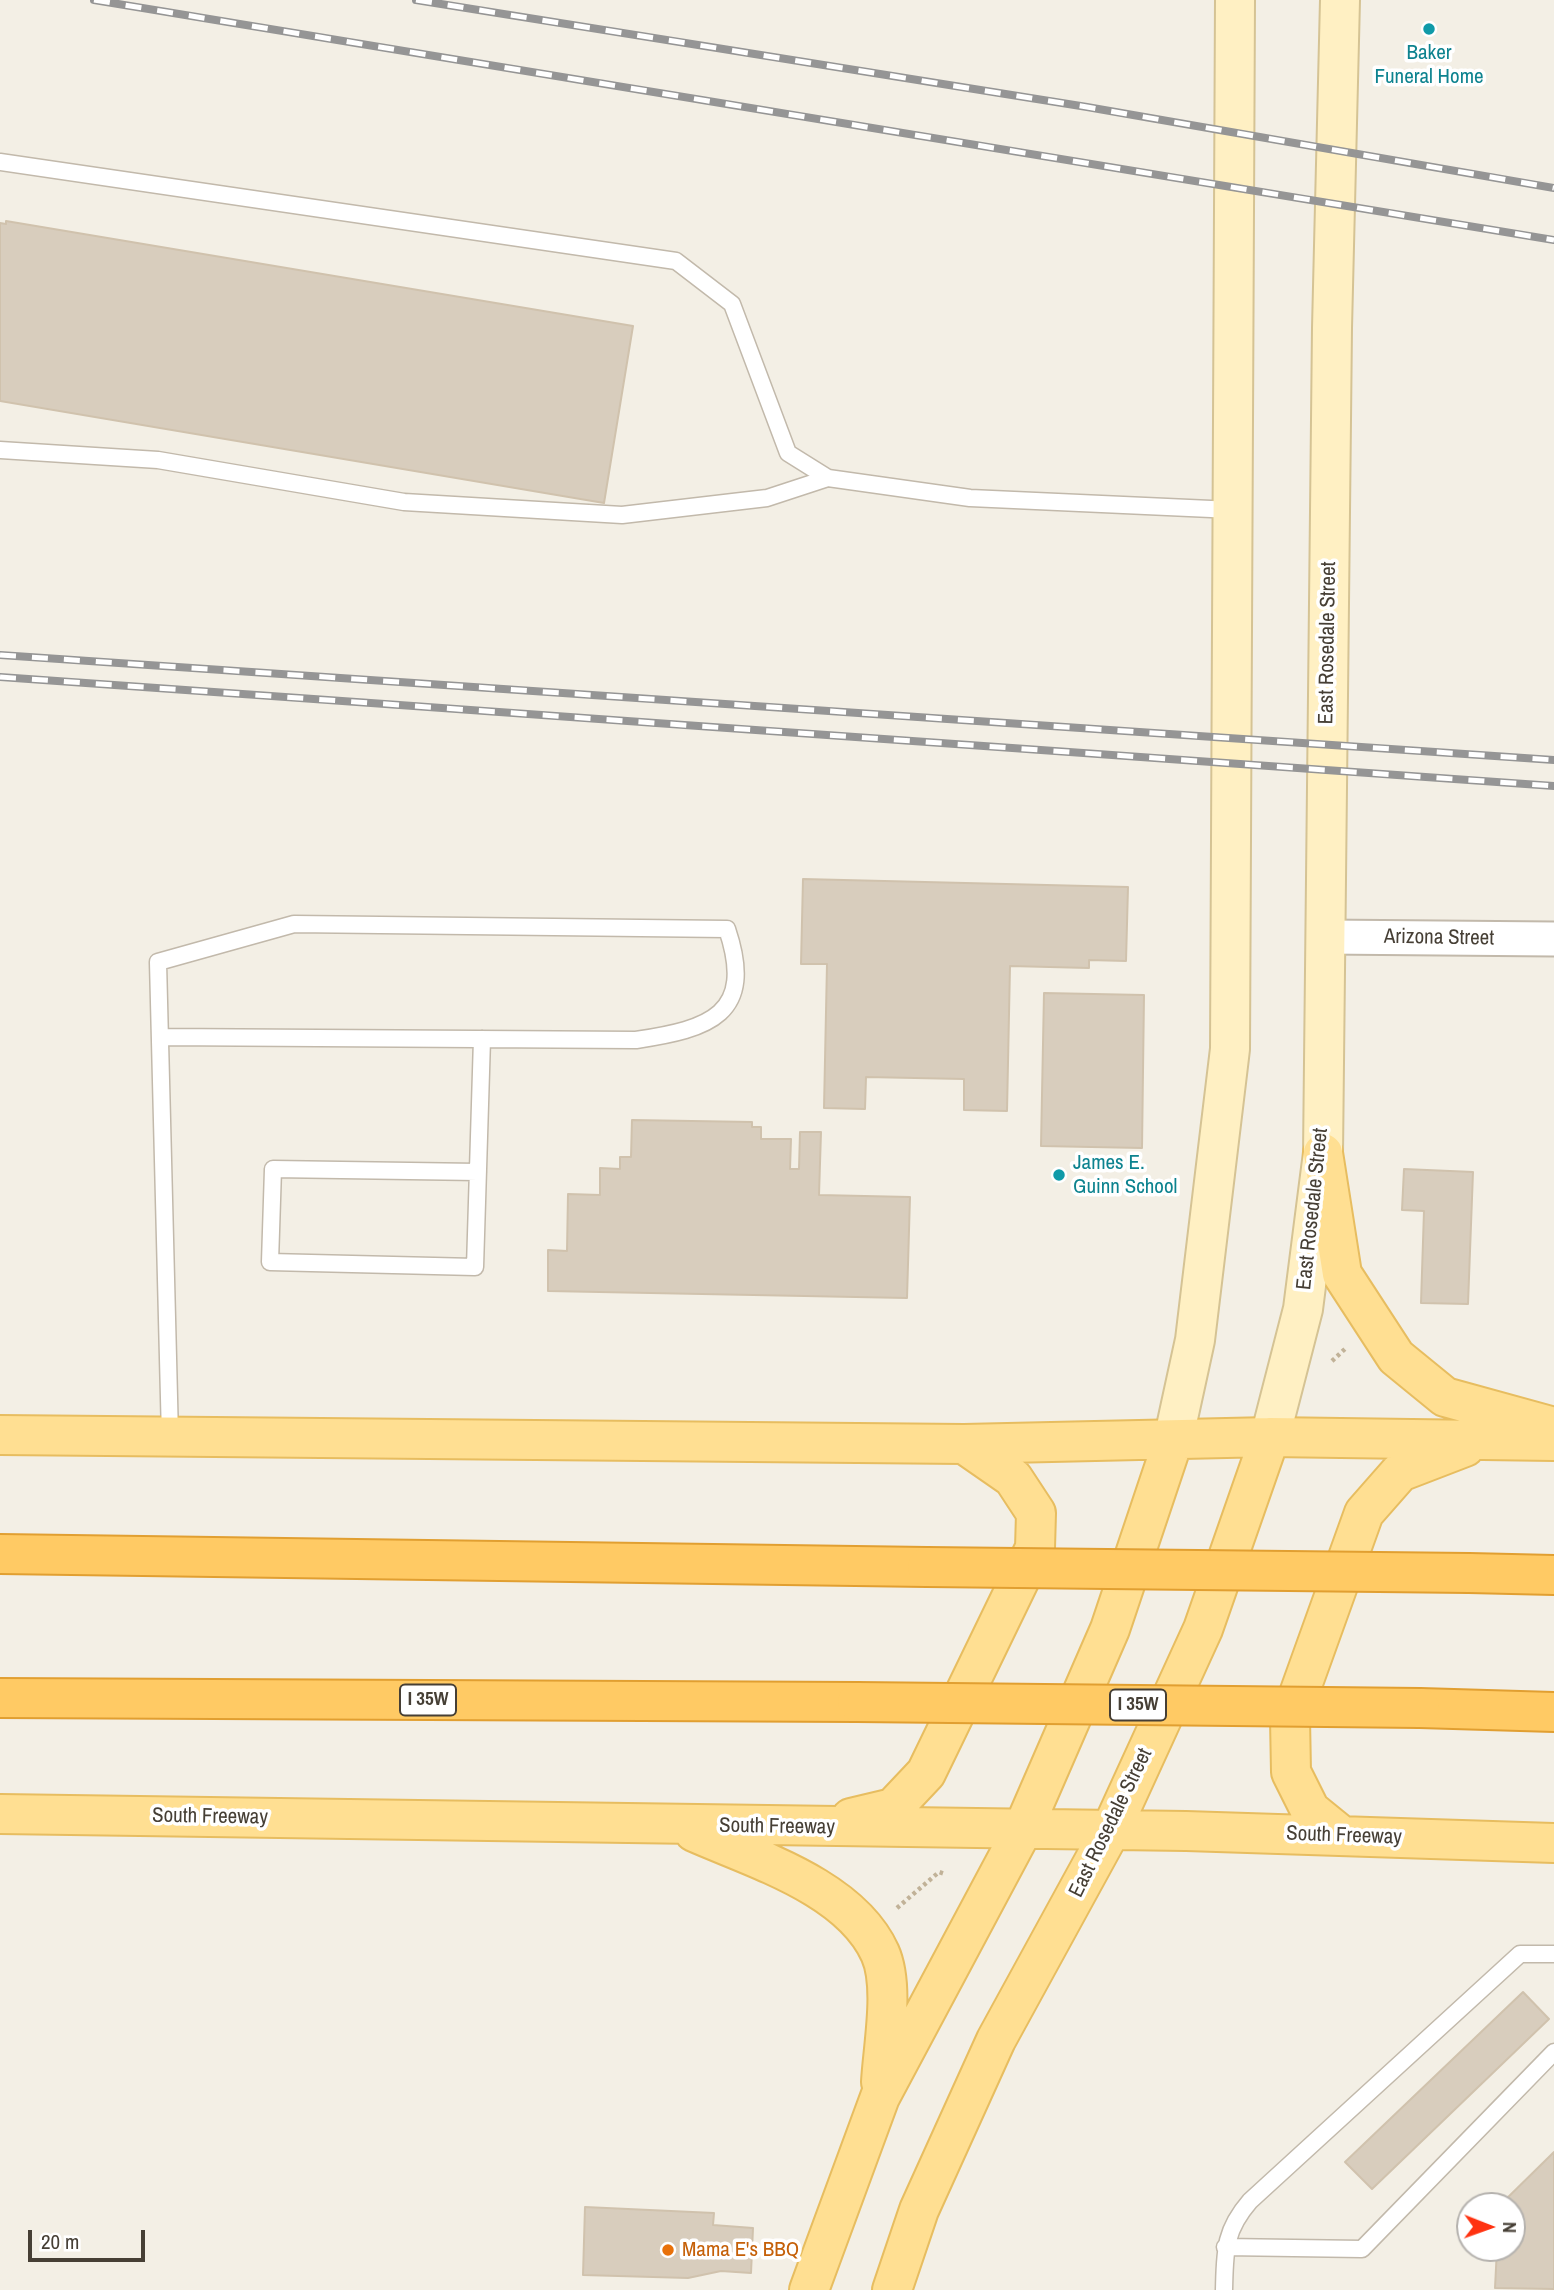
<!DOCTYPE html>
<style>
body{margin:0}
#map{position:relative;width:1554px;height:2290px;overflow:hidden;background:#f3efe5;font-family:"Archivo Narrow",sans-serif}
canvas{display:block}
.north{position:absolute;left:1456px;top:2192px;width:70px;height:70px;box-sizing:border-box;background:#fff;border:2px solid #b5b2ae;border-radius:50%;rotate:91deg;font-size:19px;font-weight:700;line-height:28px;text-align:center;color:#463f35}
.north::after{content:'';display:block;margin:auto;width:24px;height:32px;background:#ff3210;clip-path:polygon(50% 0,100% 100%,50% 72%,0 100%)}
.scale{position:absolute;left:28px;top:2230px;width:117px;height:32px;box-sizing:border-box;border:4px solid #463f35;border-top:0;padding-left:9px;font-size:21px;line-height:24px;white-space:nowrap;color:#463f35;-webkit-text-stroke:5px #fff;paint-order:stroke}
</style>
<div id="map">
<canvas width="1554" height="2290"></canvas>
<div class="north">N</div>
<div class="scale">20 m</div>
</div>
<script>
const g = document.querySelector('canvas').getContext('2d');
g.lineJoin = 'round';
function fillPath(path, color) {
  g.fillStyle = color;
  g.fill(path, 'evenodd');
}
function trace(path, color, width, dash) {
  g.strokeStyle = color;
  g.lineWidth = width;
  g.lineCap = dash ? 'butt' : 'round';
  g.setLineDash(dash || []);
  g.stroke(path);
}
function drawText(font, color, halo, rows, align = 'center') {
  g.font = font + ' "Archivo Narrow",sans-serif';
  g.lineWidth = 7;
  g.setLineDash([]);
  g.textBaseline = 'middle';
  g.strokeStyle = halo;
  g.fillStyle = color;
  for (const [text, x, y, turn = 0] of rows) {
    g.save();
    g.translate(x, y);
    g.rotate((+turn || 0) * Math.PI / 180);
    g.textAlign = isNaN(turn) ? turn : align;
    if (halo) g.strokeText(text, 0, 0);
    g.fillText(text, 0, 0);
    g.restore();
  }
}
const building = new Path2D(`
 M6 221 633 326 604 503 0 401V223L6 224Z
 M803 879 1128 887 1126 961 1089 960V968L1010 966 1007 1111 964 1110V1079L866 1077 865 1109 824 1108 827 964H801Z
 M1044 993 1144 995 1142 1148 1041 1146Z
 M632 1120 752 1122V1127H761V1139H791L790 1169H799L800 1132H821L819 1195 910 1197 907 1298 548 1291V1250L567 1251 568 1194 600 1195V1168L620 1169V1157H631Z
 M1404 1169 1473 1172 1468 1304 1421 1303 1424 1211 1402 1210Z
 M1523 1992 1549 2019 1372 2189 1345 2162Z
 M1554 2152V2289L1495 2288 1497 2248H1512V2206H1499Z
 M585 2207 714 2213 713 2225 753 2228 751 2273 721 2271 688 2278 583 2275Z`);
fillPath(building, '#d8cdbd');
trace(building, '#d0c2ad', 2);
const lane = new Path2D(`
 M0 162 676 261 732 304 788 453 828 478 970 498 1233 510
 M0 450 158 460 404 502 622 515 767 498 828 478
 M160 1037 636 1040C709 1029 756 1015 727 929L294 924 158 962C162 1120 166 1278 170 1437
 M478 1172 273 1169 270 1262 475 1267 482 1039
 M1225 2247 1362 2249 1554 2052
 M1224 2290C1225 2251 1224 2231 1250 2201L1520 1954H1554`);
const street = new Path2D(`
 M1325 937 1554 939`);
const secondary = new Path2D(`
 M1270 1437 1303 1309 1323 1153 1332 328 1340 0
 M1173 1441 1195 1340 1230 1049 1235 0`);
const primary = new Path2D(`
 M1323 1153 1342 1274 1396 1357 1445 1397 1554 1427
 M0 1435 964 1444 1270 1437 1554 1441
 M0 1814 1186 1831 1554 1843
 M851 1818 893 1808 926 1773 1035 1548 1036 1513 1013 1478 964 1444
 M694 1832C755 1859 850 1887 880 1953 895 1986 883 2046 881 2082
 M1342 1836 1310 1810 1291 1772 1290 1719 1364 1513 1400 1472 1465 1447
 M809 2290 880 2097 1023 1829 1110 1629 1173 1441
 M892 2290 919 2210 996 2040 1111 1830 1203 1629 1270 1437`);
const highway = new Path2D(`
 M0 1554 927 1567
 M1469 1573 1554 1575
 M0 1698 857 1702
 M1420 1708 1554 1712`);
trace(lane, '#c2b9ab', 19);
trace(street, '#c2b9ab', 37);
trace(secondary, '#d5c394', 42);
trace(primary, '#e7bd60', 42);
trace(highway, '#e19f31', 42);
trace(new Path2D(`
 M1332 1361 1346 1348
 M897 1908 939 1872 945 1874`), '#c1b298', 4.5, [3.5, 3.5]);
trace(lane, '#fff', 16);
trace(street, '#fff', 33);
trace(secondary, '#fff0c3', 38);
trace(primary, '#ffdf92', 38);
trace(highway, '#ffca64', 38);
const rail = new Path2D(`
 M94 0 1554 240
 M416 0 1087 107 1554 188
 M0 655 1554 760
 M0 677 1554 786`);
trace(rail, '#959595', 8);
trace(rail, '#fff', 5, [16]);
const highwayBridge = new Path2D(`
 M927 1567 1469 1573
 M857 1702 1420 1708`);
trace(highwayBridge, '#e19f31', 42, []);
trace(highwayBridge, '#ffca64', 38);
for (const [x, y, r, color] of [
 [1429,29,7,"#0f9aa8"],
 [1059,1175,7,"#0f9aa8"],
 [668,2250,7,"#e8710a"]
]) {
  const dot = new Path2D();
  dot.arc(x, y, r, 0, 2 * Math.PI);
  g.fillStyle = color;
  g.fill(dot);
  trace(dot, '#fff', 2.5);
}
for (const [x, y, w] of [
 [428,1700,56],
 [1138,1705,56]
]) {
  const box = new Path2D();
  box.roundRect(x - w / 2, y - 15.5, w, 31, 5);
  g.fillStyle = '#fff';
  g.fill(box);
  trace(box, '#463f35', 2);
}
drawText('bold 19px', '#463f35', null, [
 ["I 35W",428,1700],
 ["I 35W",1138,1705]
]);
drawText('21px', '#0d838f', '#fff', [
 ["Baker",1429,53],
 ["Funeral Home",1429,77],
 ["James E.",1073,1163,"left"],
 ["Guinn School",1073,1187,"left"]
]);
drawText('21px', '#463f35', '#fff', [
 ["East Rosedale Street",1328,643,-89],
 ["Arizona Street",1439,938,1],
 ["East Rosedale Street",1313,1209,-84],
 ["South Freeway",210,1817,1],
 ["East Rosedale Street",1111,1823,-64],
 ["South Freeway",777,1827,1],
 ["South Freeway",1344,1836,2]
]);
drawText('21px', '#c56008', '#fff', [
 ["Mama E's BBQ",682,2250]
], 'left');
</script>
